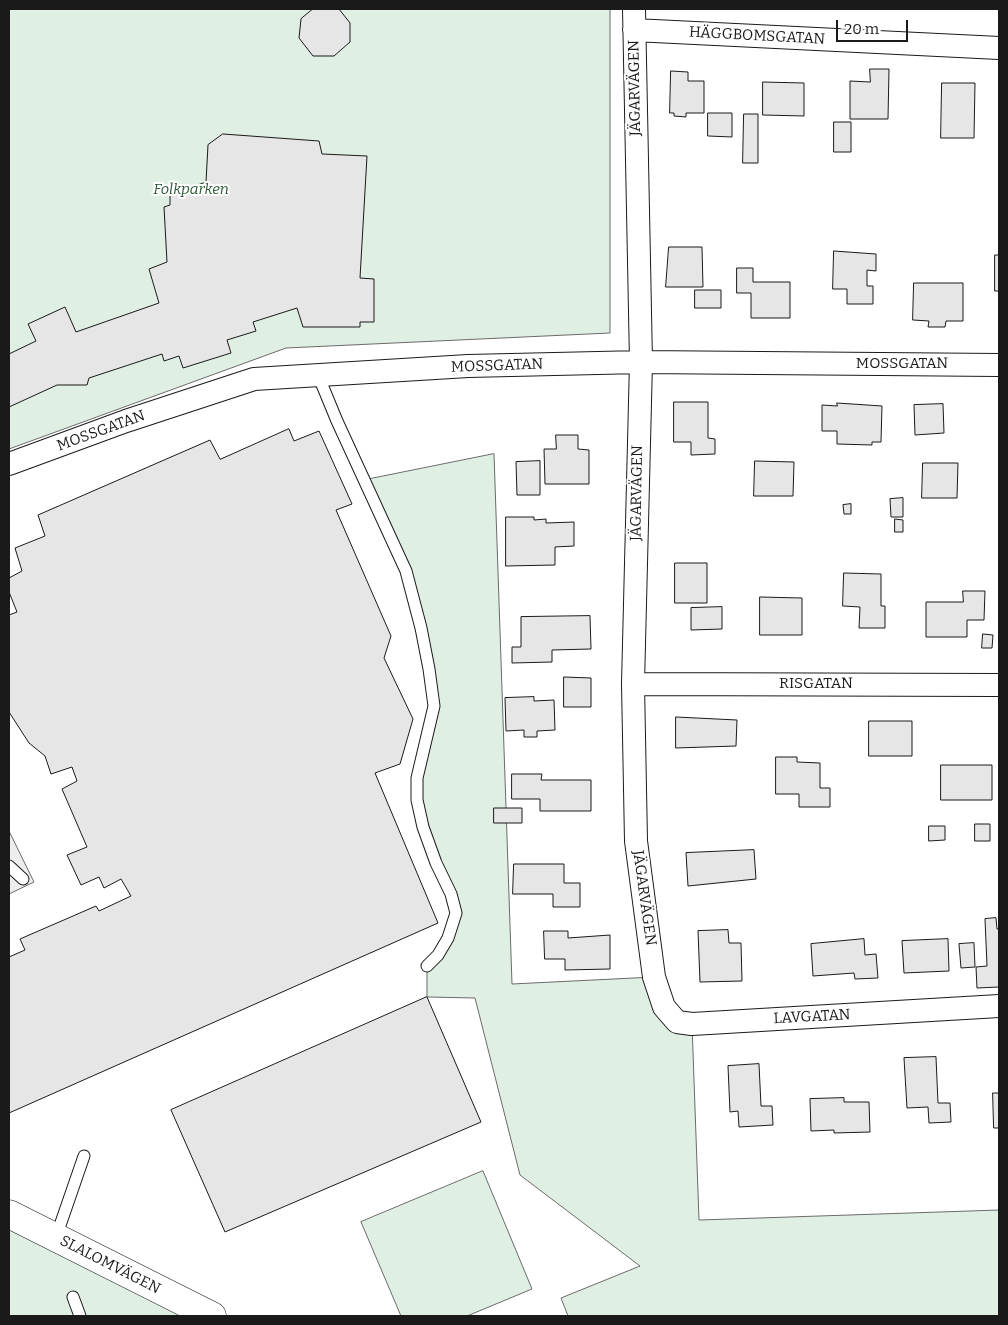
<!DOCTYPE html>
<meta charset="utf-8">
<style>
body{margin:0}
#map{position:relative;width:1008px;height:1325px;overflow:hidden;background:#fff;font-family:Bitter,serif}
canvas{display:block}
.frame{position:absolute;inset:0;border:10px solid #1a1a1a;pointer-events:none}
.scale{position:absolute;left:836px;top:20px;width:72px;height:22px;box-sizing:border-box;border:2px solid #1a1a1a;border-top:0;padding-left:6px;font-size:15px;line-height:18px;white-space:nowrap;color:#1a1a1a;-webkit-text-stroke:4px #fff;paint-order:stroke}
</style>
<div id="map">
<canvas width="1008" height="1325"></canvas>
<div class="frame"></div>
<div class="scale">20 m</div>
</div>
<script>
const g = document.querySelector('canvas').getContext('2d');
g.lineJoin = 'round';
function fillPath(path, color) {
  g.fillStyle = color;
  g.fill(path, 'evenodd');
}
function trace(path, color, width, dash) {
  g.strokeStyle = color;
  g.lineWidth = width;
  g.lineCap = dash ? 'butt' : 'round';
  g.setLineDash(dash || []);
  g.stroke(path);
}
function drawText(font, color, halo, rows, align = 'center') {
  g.font = font + ' Bitter,serif';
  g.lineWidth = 4;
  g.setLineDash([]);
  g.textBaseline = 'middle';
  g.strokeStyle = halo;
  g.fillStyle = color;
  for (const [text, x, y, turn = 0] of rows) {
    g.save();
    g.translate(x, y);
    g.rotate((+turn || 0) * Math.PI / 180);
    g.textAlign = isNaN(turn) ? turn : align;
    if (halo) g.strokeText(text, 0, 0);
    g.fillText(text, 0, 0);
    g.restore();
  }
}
const green = new Path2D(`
 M9 9H610V333L286 348 9 449Z
 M494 454 512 984 654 977 664 1007 692 1024 699 1220 999 1210V1316H568L561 1298 640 1266 520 1175 475 998 427 997V966L455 921 417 800 434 706 406 571 365 480Z
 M483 1171 532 1289 467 1316H401L361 1222Z
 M9 1214 212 1316H9Z`);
fillPath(green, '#e0efe3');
trace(green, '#6a6a6a', 1);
const parking = new Path2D(`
 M9 831 34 882 9 894Z`);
fillPath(parking, '#ededed');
trace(parking, '#6a6a6a', 1);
const building = new Path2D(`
 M313 9H339L350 23V42L334 56H313L299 38 301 19Z
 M870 69H889L888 119H850V81L870 82Z
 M671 71 688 72V81H704V113H686V117L674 116V113H670Z
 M763 82 804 83V116L763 115Z
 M942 83H975L974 138H941Z
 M708 113H732V137L708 136Z
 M744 114H758V163H743Z
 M834 122H851V152H834Z
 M223 134 319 141 322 154 367 156 360 278 374 279V322H360V327H303L297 308 253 322 256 331 227 340 231 353 183 368 179 356 164 361 162 354 89 378 87 385H57L9 407V354L36 341 28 324 65 307 76 332 159 303 149 269 167 262 164 207 170 205V195L206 182 208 145Z
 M669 247H702L703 287H666Z
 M834 251 876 254V271L867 270V286H873V304H847V289H833Z
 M995 255H999V291H995Z
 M737 268H753V282H790V318H751V293H737Z
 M914 283H963V321H946L945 327H928L929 321 913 320Z
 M695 290H721V308H695Z
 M674 402H708V438L715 439V454L691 455V442H674Z
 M837 403 882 406 881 442H872V445L837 444V431H822V405L837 406Z
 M943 404 944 433 915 435 914 405Z
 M289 429 294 441 319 431 352 504 336 510 391 636 384 658 413 719 400 764 375 773 438 923 9 1113V957L25 950 20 939 96 906 99 911 131 896 121 879 104 888 99 877 81 885 67 855 87 847 62 789 77 781 72 767 51 774 45 756 29 743 9 712V615L17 612 9 592V578L22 571 15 548 45 536 38 515 210 440 220 459Z
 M556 435H578V449L589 450V484H545L544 449H556Z
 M540 461V495H517L516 462Z
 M755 461 794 462 793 496H754Z
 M923 463H958L957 498H922Z
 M903 498V517H891L890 499Z
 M851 504V514H844L843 505Z
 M506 517H534V520L546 519V523L574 522V546L555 547V565L506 566Z
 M895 519 903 520V532H895Z
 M675 563H707V603H675Z
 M844 573 881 574V606H885V628H859L860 607 843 606Z
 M963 591H985L984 620H967V637H926V602H963Z
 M760 597 802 598V635H760Z
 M722 607V629L691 630V608Z
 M590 616 591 649 552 650V662L512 663V647H521V617Z
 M983 634 993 635 992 648H982Z
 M564 677 591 678V707H564Z
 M534 697V701L554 700 555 730 537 731V737H524V730L506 731 505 698Z
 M676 717 737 720 736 746 676 748Z
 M869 721H912V756H869Z
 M776 757H797V762L820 763V788H830V807H799V794H776Z
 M941 765H992V800H941Z
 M512 774H542L541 780H591V811H540V799H512Z
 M494 808H522V823H494Z
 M975 824H990V841H975Z
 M929 826H945V840L929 841Z
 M754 850 756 879 688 886 686 853Z
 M514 864H564V883H580V907H553V894H513Z
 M996 918 997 929H999V987L977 988 976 967 987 966 985 919Z
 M728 930 729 943H741L742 981 700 982 698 931Z
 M544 931H568V938L610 935V969L565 970V959H545Z
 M864 939 865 955 876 954 878 978 855 979 854 973 813 976 811 944Z
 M948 939 949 971 904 973 902 941Z
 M974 943 975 967 961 968 959 944Z
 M427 997 481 1122 225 1232 171 1110Z
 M936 1057 938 1103H950L951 1122 929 1123 928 1107 907 1108 904 1058Z
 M759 1064 761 1106H772L773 1125 739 1127 738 1111 730 1112 728 1066Z
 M993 1093H999V1128H994Z
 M844 1098V1102H869L870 1132 834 1133V1130L811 1131 810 1099Z`);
fillPath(building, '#e6e6e6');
trace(building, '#1a1a1a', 1);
const lane = new Path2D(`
 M318 375 337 421 406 571 421 628 429 669 434 706 417 778V800L423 827 436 863 451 894 456 913 448 938 438 955 427 966
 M9 866 23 879
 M56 1237 84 1156
 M73 1297 80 1316`);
const street = new Path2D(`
 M634 9 641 362 633 684 636 841 654 977 664 1007 677 1022 692 1024 999 1006
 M634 30 999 48
 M9 464 126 421 254 379 468 366 641 362 999 365
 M633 684 999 685`);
const secondary = new Path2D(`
 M9 1214 212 1316`);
trace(lane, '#1a1a1a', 13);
trace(street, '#1a1a1a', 24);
trace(secondary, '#1a1a1a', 29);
trace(lane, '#fff', 11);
trace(street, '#fff', 22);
trace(secondary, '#fff', 28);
drawText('15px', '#1a1a1a', '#fff', [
 ["HÄGGBOMSGATAN",757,36,3],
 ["JÄGARVÄGEN",635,88,-91],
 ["MOSSGATAN",902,364],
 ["MOSSGATAN",497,366,-2],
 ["MOSSGATAN",101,431,-20],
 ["JÄGARVÄGEN",637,493,-89],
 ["RISGATAN",816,684],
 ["JÄGARVÄGEN",644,898,82],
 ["LAVGATAN",812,1017,-3],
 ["SLALOMVÄGEN",110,1265,27]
]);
drawText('italic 15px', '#2b5a34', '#fff', [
 ["Folkparken",191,190]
]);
</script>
